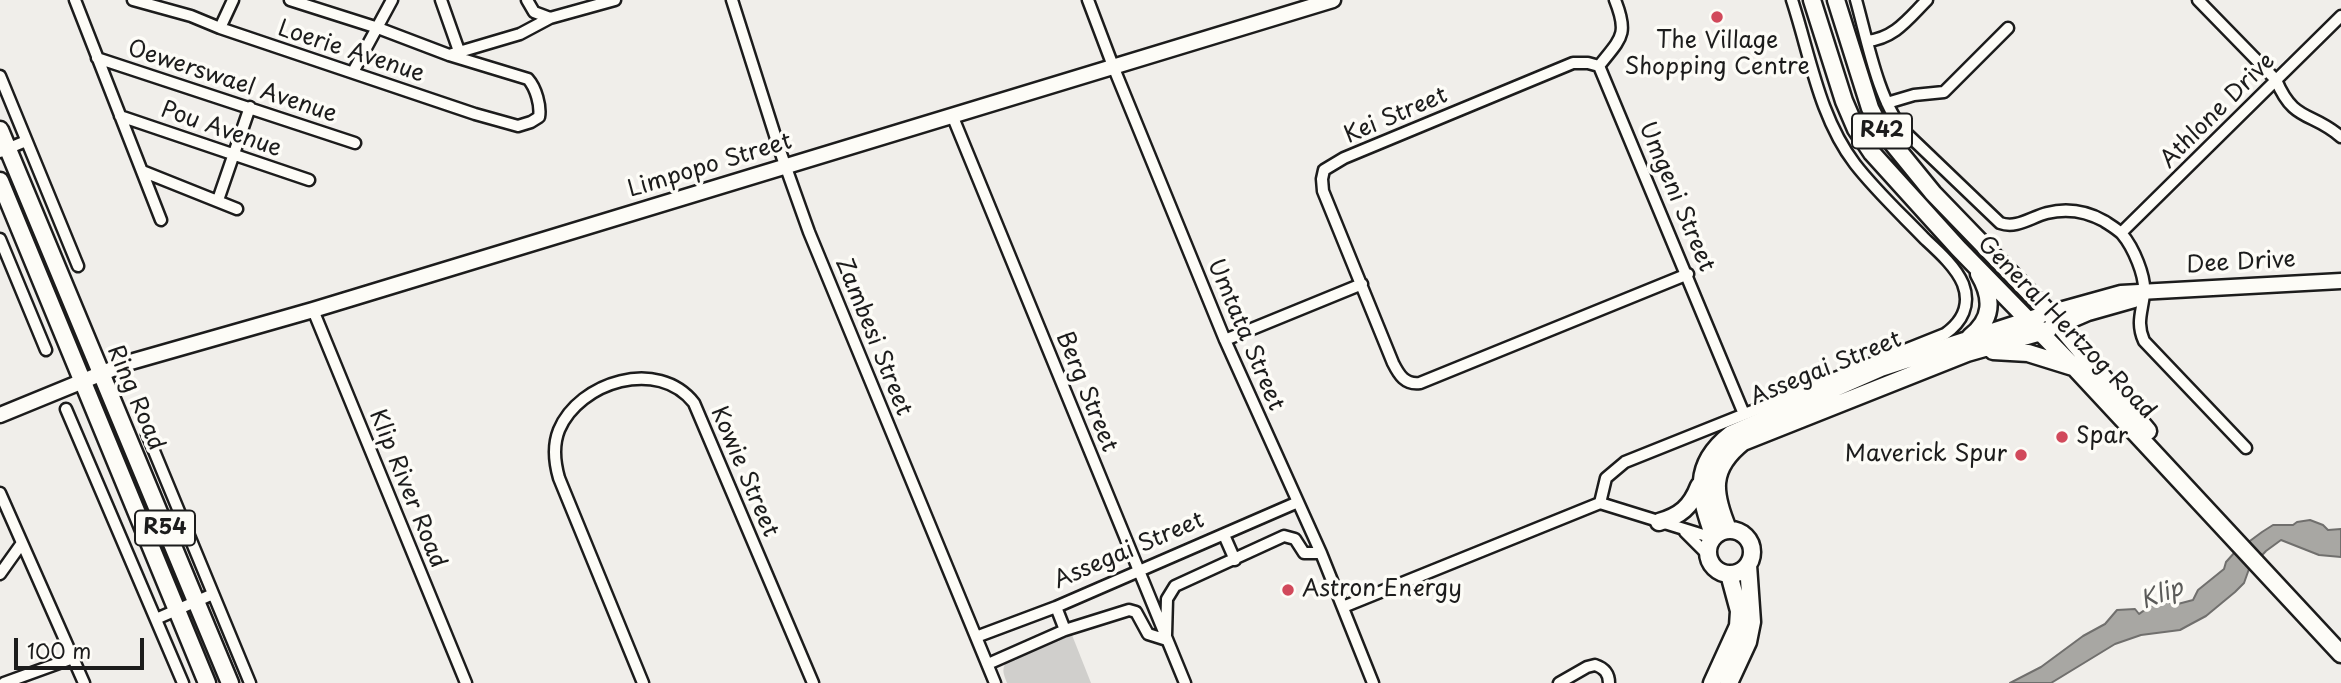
<!DOCTYPE html>
<style>
body{margin:0}
#map{position:relative;width:2341px;height:683px;overflow:hidden;background:#f0eeea;font-family:"Playpen Sans",sans-serif}
canvas{display:block}
.scale{position:absolute;left:14px;top:638px;width:130px;height:32px;box-sizing:border-box;border:4px solid #1c1c1c;border-top:0;padding-left:9px;font-size:21px;line-height:24px;white-space:nowrap;color:#1c1c1c;-webkit-text-stroke:5px #fdfcf7;paint-order:stroke}
</style>
<div id="map">
<canvas width="2341" height="683"></canvas>
<div class="scale">100 m</div>
</div>
<script>
const g = document.querySelector('canvas').getContext('2d');
g.lineJoin = 'round';
function fillPath(path, color) {
  g.fillStyle = color;
  g.fill(path, 'evenodd');
}
function trace(path, color, width, dash) {
  g.strokeStyle = color;
  g.lineWidth = width;
  g.lineCap = dash ? 'butt' : 'round';
  g.setLineDash(dash || []);
  g.stroke(path);
}
function drawText(font, color, halo, rows, align = 'center') {
  g.font = font + ' "Playpen Sans",sans-serif';
  g.lineWidth = 7;
  g.setLineDash([]);
  g.textBaseline = 'middle';
  g.strokeStyle = halo;
  g.fillStyle = color;
  for (const [text, x, y, turn = 0] of rows) {
    g.save();
    g.translate(x, y);
    g.rotate((+turn || 0) * Math.PI / 180);
    g.textAlign = isNaN(turn) ? turn : align;
    if (halo) g.strokeText(text, 0, 0);
    g.fillText(text, 0, 0);
    g.restore();
  }
}
fillPath(new Path2D(`
 M1072 635 1091 683H1007C1003 673 1001 668 1008 660Z`), '#d0cfcc');
const water = new Path2D(`
 M2310 520 2323 525 2328 530 2341 529V557L2319 555 2281 540 2266 551 2249 569 2244 583 2235 592 2206 616 2191 624 2180 630 2141 635 2115 644 2051 683H2010L2041 667 2083 636 2105 624 2117 610 2135 609 2139 614C2150 606 2162 597 2174 605L2193 600 2198 590 2224 569 2226 562 2235 552 2262 532 2273 525H2293L2297 522Z`);
fillPath(water, '#a8a7a3');
trace(water, '#706f6d', 2);
const street = new Path2D(`
 M75 0 161 220
 M133 0 191 16 220 28 475 114 518 126 531 122 539 117C541 106 536 88 528 79L449 55 378 28 290 0
 M441 0 459 51
 M527 0 534 12 550 18
 M732 0 779 148 809 232 995 683
 M1088 0 1113 66 1225 340 1321 553 1373 683
 M1615 0C1629 35 1621 38 1599 66L1744 414
 M1856 0C1867 39 1878 100 1904 131L2000 223C2017 229 2031 217 2047 213 2067 208 2086 211 2104 221 2110 225 2117 229 2122 234 2133 247 2146 276 2144 294 2142 312 2136 323 2144 341L2246 448
 M2198 0 2276 80C2294 123 2311 111 2341 137
 M220 28 233 0
 M1867 41C1895 38 1908 19 1927 0
 M449 55 520 34 550 18 615 0
 M97 58 355 143
 M1599 66 1588 63H1573L1344 158 1324 170 1322 179 1323 191 1393 363C1399 375 1405 385 1420 383L1688 274
 M353 72 392 0
 M0 76 78 266
 M1887 103 1914 95 1944 92 2008 28
 M952 115 1185 683
 M120 116 309 180
 M0 152 26 141
 M142 171 237 209
 M218 200 250 107
 M2121 233 2341 16
 M0 239 46 350
 M313 310 466 683
 M1225 340 1362 284
 M66 409 183 683
 M147 434 250 683
 M0 493 84 683
 M1600 503 1606 478 1625 462 1945 334C1962 322 1971 305 1963 284 1956 267 1938 251 1925 239 1901 214 1876 191 1855 164 1819 117 1810 55 1792 0
 M1685 532 1708 555
 M1224 535 1235 560
 M0 574 22 543
 M1056 607 1065 630
 M1343 607 1600 503 1713 538
 M156 619 213 594
 M1166 635 1167 599 1175 586 1284 536 1295 539 1304 553H1321
 M976 637 1056 607 1298 502
 M988 664 1065 630 1129 610 1136 612 1148 634 1167 640
 M4 683 73 658
 M643 683 559 478C555 464 553 445 559 430 579 382 658 357 694 403L813 683
 M1559 683 1587 667 1595 665C1604 668 1609 673 1609 683`);
const secondary = new Path2D(`
 M2049 313 2121 293 2341 281
 M2060 325 2088 313 2134 300 2141 295
 M0 415 127 363 313 310 1333 0`);
const primary = new Path2D(`
 M1812 0 1844 101 1856 129 1872 153 1958 248 2075 368 2341 654
 M1836 0 1870 108 1880 128 1933 193 2049 313 2148 431
 M0 130 230 683
 M0 181 207 683
 M1970 337C1993 319 1993 298 1979 274
 M1993 351 2028 353 2073 367
 M1659 522C1680 516 1691 507 1699 486
 M1728 529C1713 493 1709 469 1743 442L1967 353 2048 330
 M1708 552a22 22 0 1 1 44 0a22 22 0 1 1-44 0Z
 M1714 537C1699 495 1691 465 1731 434L1881 368 2038 317
 M1712 683 1738 626 1739 611 1729 574
 M1729 683 1748 642 1752 622 1748 565`);
trace(street, '#1c1c1c', 15);
trace(secondary, '#1c1c1c', 19);
trace(primary, '#1c1c1c', 21);
trace(street, '#fdfcf7', 10);
trace(secondary, '#fdfcf7', 14);
trace(primary, '#fdfcf7', 16);
for (const [x, y, r, color] of [
 [1717,17,7,"#d1495b"],
 [2062,437,7,"#d1495b"],
 [2021,455,7,"#d1495b"],
 [1288,590,7,"#d1495b"]
]) {
  const dot = new Path2D();
  dot.arc(x, y, r, 0, 2 * Math.PI);
  g.fillStyle = color;
  g.fill(dot);
  trace(dot, '#fdfcf7', 2.5);
}
for (const [x, y, w] of [
 [1882,131,60],
 [165,528,60]
]) {
  const box = new Path2D();
  box.roundRect(x - w / 2, y - 17.5, w, 35, 5);
  g.fillStyle = '#fdfcf7';
  g.fill(box);
  trace(box, '#1c1c1c', 2);
}
drawText('bold 21px', '#1c1c1c', null, [
 ["R42",1882,131],
 ["R54",165,528]
]);
drawText('23px', '#1c1c1c', '#fdfcf7', [
 ["The Village",1717,42,"center"],
 ["Shopping Centre",1717,68,"center"],
 ["Spar",2076,437],
 ["Maverick Spur",2007,455,"right"],
 ["Astron Energy",1302,590]
], 'left');
drawText('23px', '#1c1c1c', '#fdfcf7', [
 ["Loerie Avenue",351,52,18],
 ["Oewerswael Avenue",232,82,18],
 ["Athlone Drive",2218,111,-45],
 ["Kei Street",1396,116,-23],
 ["Pou Avenue",221,130,19],
 ["Limpopo Street",710,166,-17],
 ["Umgeni Street",1676,197,67],
 ["Dee Drive",2241,263,-3],
 ["General Hertzog Road",2066,328,46],
 ["Umtata Street",1245,335,67],
 ["Zambesi Street",873,337,68],
 ["Assegai Street",1826,369,-22],
 ["Berg Street",1086,392,68],
 ["Ring Road",135,398,67],
 ["Kowie Street",744,472,67],
 ["Klip River Road",407,489,68],
 ["Assegai Street",1129,551,-23]
]);
drawText('italic 24px', '#5b5b59', '#fdfcf7', [
 ["Klip",2162,595,-21]
]);
</script>
